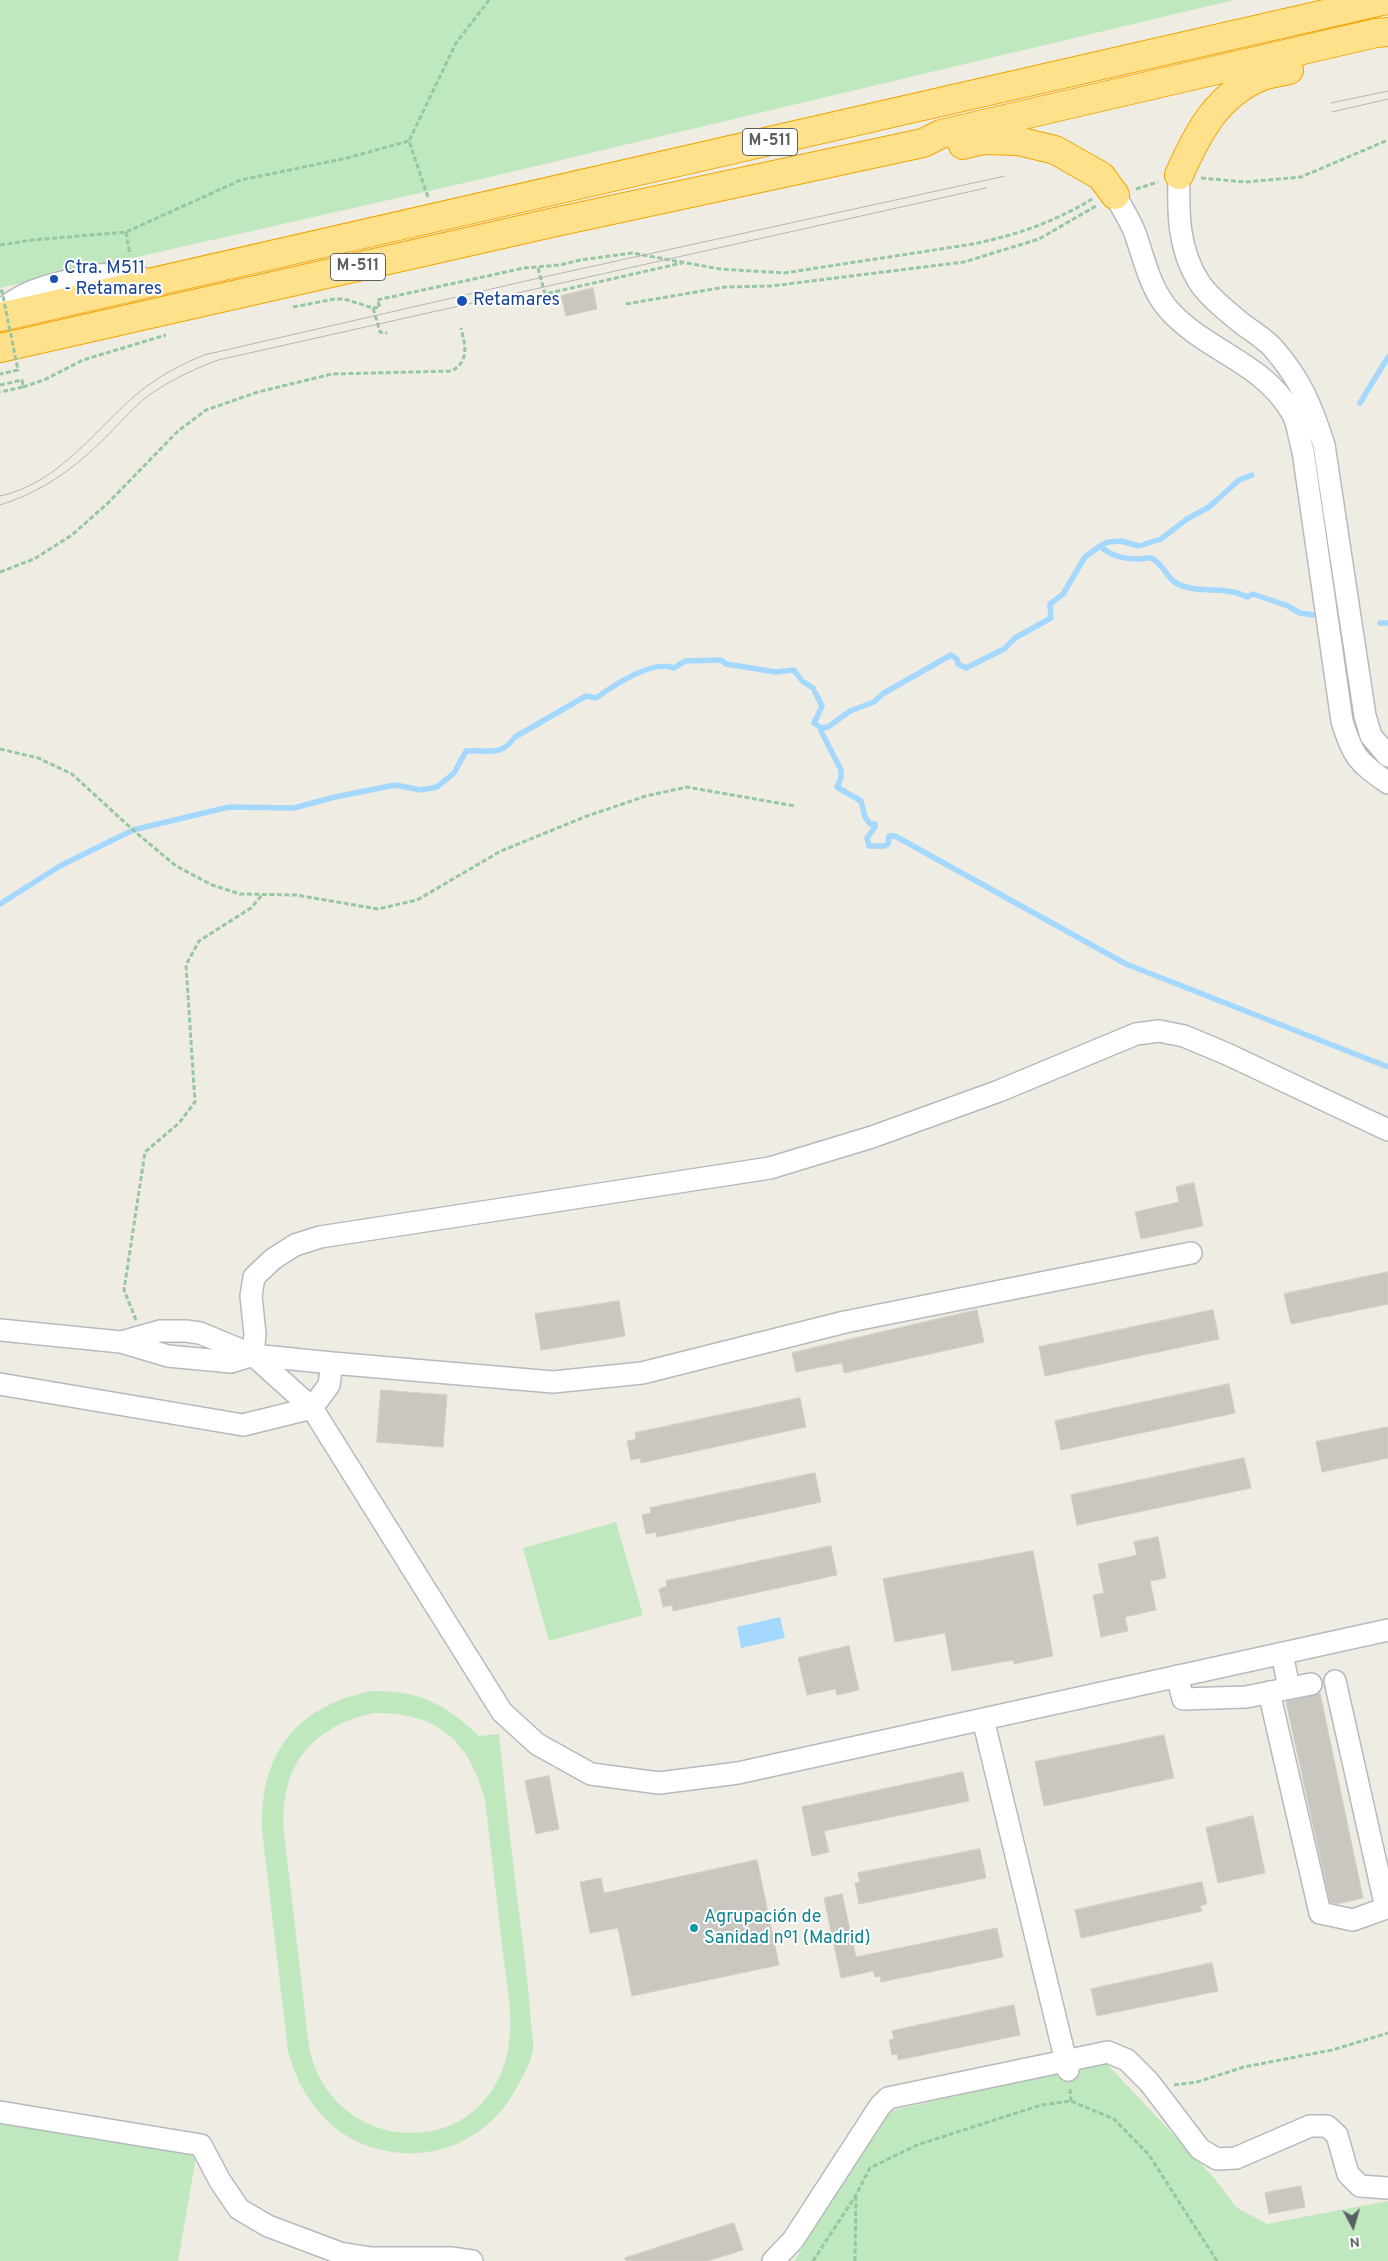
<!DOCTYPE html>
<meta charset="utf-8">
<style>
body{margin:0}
#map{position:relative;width:1388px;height:2261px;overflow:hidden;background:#efece3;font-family:Overpass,sans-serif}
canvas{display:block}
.north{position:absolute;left:1328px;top:2201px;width:50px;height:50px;-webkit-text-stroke:4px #fff;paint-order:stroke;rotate:174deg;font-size:14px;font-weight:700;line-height:20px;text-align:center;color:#5b6065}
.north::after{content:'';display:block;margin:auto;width:18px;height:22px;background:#5b6065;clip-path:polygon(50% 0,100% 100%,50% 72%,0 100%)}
</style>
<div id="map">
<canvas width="1388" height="2261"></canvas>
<div class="north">N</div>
</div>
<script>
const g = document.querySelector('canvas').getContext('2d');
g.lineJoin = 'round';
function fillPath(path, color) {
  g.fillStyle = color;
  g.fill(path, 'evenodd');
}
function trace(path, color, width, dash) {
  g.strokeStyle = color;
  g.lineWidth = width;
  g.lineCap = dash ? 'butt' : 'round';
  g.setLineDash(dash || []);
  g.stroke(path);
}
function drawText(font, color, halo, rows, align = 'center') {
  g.font = font + ' Overpass,sans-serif';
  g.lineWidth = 4;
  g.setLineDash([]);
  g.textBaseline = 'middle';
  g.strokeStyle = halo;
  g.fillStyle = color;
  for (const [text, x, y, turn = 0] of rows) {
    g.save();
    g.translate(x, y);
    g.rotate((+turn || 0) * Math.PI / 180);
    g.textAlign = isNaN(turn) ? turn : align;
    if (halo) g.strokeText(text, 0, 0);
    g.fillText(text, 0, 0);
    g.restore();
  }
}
fillPath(new Path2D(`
 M0 0H1234L477 180 0 288Z
 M616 1522 643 1615 549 1641 523 1548Z
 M372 1691C418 1690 446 1704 479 1736L499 1734C506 1804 514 1874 523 1944 526 1970 529 1996 531 2022 531 2031 534 2041 533 2049 531 2063 523 2075 517 2087 491 2138 434 2164 378 2149 330 2137 300 2097 288 2051L262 1830C260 1753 296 1706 372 1691ZM373 1713C436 1712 469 1739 485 1800 491 1848 496 1896 502 1944 506 1984 518 2029 503 2068 468 2165 329 2150 309 2047L284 1832C279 1768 310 1727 373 1713Z
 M1105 2062 1215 2179 1236 2207 1267 2224 1388 2201V2261H794L885 2112Z
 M0 2119 197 2151 178 2261H0Z`), '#bfe8be');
fillPath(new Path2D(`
 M780 1617 785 1638 741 1648 737 1627Z`), '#a4d8ff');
trace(new Path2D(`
 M1360 403 1388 357
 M1100 546C1112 557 1124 559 1140 559 1144 559 1148 557 1151 558 1161 561 1167 578 1176 583 1197 595 1226 585 1247 597L1253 594 1288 606 1300 613 1313 615
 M1380 623H1388
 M815 692 822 706 814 723 821 728 828 727 850 711 874 702 884 693 951 655 957 659 958 664 966 668 1004 649 1015 638 1051 618 1050 604 1063 594 1085 557 1100 546 1108 542 1121 541 1139 546 1161 539 1187 519 1209 507 1239 480 1252 475
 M821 731 841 770V778L837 787 861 801 865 817 870 824H875V827L867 838 869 846H884L888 844 889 836H895L1126 964 1388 1067
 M0 904 60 866 133 830 229 807 294 808 335 797 395 785 421 790 437 787 454 773 466 751C488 749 500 758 515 737L586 696 596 698C613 686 653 659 674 668L685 661 721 660 726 664 776 672 794 670 802 681 813 688`), '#a4d8ff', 5.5);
const building = new Path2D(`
 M593 288 597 309 566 316 561 296Z
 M1194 1183 1203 1226 1141 1239 1135 1212 1179 1202 1176 1187Z
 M1388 1272V1304L1291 1324 1284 1294Z
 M619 1301 625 1336 541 1350 535 1314Z
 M977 1310 984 1342 844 1373 842 1363 796 1372 792 1353Z
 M1213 1310 1219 1339 1045 1376 1039 1347Z
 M1229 1384 1235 1413 1061 1450 1055 1421Z
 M381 1390 447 1395 443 1447 377 1442Z
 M800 1398 806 1427 641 1463 640 1458 631 1460 627 1441 636 1439 635 1433Z
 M1388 1427V1458L1322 1472 1316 1442Z
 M1244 1458 1251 1488 1077 1525 1071 1495Z
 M815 1473 821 1502 657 1537 656 1532 646 1534 642 1515 651 1513 650 1508Z
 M1158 1537 1166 1578 1150 1581 1156 1610 1125 1617 1128 1631 1101 1637 1093 1595 1104 1593 1098 1564 1137 1555 1134 1542Z
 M831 1546 837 1575 673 1611 672 1605 663 1607 659 1589 667 1586 666 1581Z
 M1033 1551 1053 1656 1014 1664 1013 1660 952 1671 945 1633 895 1642 883 1579Z
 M849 1646 859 1690 837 1695 835 1689 807 1695 798 1658Z
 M1320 1693 1363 1898 1337 1904 1330 1902 1286 1702Z
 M1164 1735 1174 1778 1044 1806 1035 1762Z
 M963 1772 969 1801 824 1831 829 1852 812 1856 802 1807Z
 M549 1776 559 1829 536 1834 525 1781Z
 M1253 1816 1265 1873 1218 1883 1206 1828Z
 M980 1849 986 1878 859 1904 855 1883 860 1882 858 1873Z
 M757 1860 779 1965 632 1996 618 1928 590 1933 580 1882 601 1878 604 1893Z
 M1202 1882 1207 1904 1200 1906 1202 1911 1081 1938 1075 1910Z
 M842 1894 856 1957 997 1928 1003 1957 881 1982 880 1976 875 1977 873 1971 841 1978 824 1898Z
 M1212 1963 1218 1991 1097 2016 1091 1989Z
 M1014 2005 1020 2035 898 2060 897 2054 892 2055 889 2040 894 2039 892 2031Z
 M1301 2186 1305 2207 1269 2214 1265 2193Z
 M734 2223 743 2250 707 2261H626L625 2258Z`);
fillPath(building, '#cac7c0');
trace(building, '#d4cec1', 1);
const minor = new Path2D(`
 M1179 175C1178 213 1178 249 1199 282 1207 295 1223 308 1234 317 1246 328 1262 336 1273 348 1301 380 1311 405 1324 445L1365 716 1371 736 1388 756
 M1115 195C1122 208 1130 220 1135 233 1144 259 1150 288 1168 309 1205 351 1261 361 1291 411 1298 421 1299 439 1303 451L1342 721C1353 757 1358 762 1388 783
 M0 311C10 303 20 296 33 291 56 282 108 270 133 275 139 276 145 280 151 282
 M1388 1130 1227 1054 1184 1036 1159 1031 1136 1034 999 1091 872 1137 770 1168 320 1237 295 1245 273 1259 254 1277 251 1296 255 1334 253 1355 312 1408 502 1712 537 1744 591 1774 659 1783 738 1773 1388 1630
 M0 1330 121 1342 168 1356 231 1362 253 1355
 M121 1342 160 1331H186L200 1333 253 1355 332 1363 553 1382 642 1373 845 1322 1191 1253
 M0 1384 243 1425 312 1408 329 1385 332 1363
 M1282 1653 1289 1688
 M1177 1676 1183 1699 1246 1697 1311 1684
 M1269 1692 1320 1913 1353 1920 1386 1908 1335 1681
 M983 1719 1068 2070
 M0 2112 201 2145 220 2181 239 2209 268 2226 340 2253 371 2258H451L472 2261
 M773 2261 793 2240 880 2106 888 2098 1108 2052 1127 2060 1149 2082 1200 2149 1217 2159 1236 2158 1310 2126H1327L1337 2135 1348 2174 1360 2186 1388 2188`);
const highway = new Path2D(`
 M963 145 983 140 1018 141 1055 150 1101 176 1115 195
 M1179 175C1197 134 1218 93 1263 76 1271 73 1281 72 1289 70
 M0 317 1386 0
 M0 348 551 223 923 143 941 134 1376 33 1388 32`);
trace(minor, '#b6babe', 24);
trace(highway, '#f3a500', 30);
trace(new Path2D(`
 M1201 178 1245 182 1301 177 1388 140
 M1136 189 1158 182
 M428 197 409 141 456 43 489 0
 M126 232 130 255
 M0 245 33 240 126 232 241 180 347 158 409 141
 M538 268 545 294 682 263
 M626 304 725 287 771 286 964 262 1039 239 1096 206
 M293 307 335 299H344L373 308 380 332 387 333
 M373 308 380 307 377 300 524 268 560 265 580 260 632 253 720 269 784 273 967 245C1011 237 1053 223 1092 199
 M0 385 22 380 23 387 0 392
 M23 387 44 380 83 360 166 335
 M0 572 34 559 72 535 108 503 178 431 206 410 258 392 332 374 452 371C470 360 465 346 461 328
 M0 749 38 758 72 774 133 830 176 866 212 885 240 894 296 895 378 909 417 900 501 851 587 816 646 796 687 787 795 806
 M136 1320 124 1290 145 1152 179 1123 195 1102 186 965 199 941 251 908 262 895
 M1174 2085 1197 2082 1244 2067 1332 2050 1388 2033
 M1070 2089 1071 2101
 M813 2261 856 2195 870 2168 917 2145 1041 2105 1071 2101 1114 2119 1149 2155 1217 2261
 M855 2261 856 2197`), '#96c7a3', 3, [5, 2.5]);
trace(minor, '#fff', 21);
trace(highway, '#ffe18b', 28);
trace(new Path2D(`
 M1331 103 1388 91
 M1332 112 1388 99
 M0 496C56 484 90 436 130 400 152 380 177 366 204 355L539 278 1005 176
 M0 505C42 492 75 468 106 437 118 425 130 411 144 399 166 382 192 370 218 360L986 188`), '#b5b6b6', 1);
trace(new Path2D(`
 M0 291H2L18 370 0 374`), '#96c7a3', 3, [5, 2.5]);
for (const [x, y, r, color] of [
 [54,279,5,"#1a4fb4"],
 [462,301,6,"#1a4fb4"],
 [694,1928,5,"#0f9aa8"]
]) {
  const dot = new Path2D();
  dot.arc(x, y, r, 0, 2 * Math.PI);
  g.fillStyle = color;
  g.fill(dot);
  trace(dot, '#fff', 2);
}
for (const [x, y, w] of [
 [770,142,55],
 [358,267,55]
]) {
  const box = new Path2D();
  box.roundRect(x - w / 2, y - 13.5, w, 27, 4);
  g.fillStyle = '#fff';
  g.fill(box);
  trace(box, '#5b6065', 1);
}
drawText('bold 16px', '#5b6065', null, [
 ["M-511",770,142],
 ["M-511",358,267]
]);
drawText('18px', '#164399', '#fff', [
 ["Ctra. M511",64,269],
 ["- Retamares",64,290],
 ["Retamares",473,301]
], 'left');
drawText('18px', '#0d838f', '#fff', [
 ["Agrupación de",704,1918],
 ["Sanidad nº1 (Madrid)",704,1939]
], 'left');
</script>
